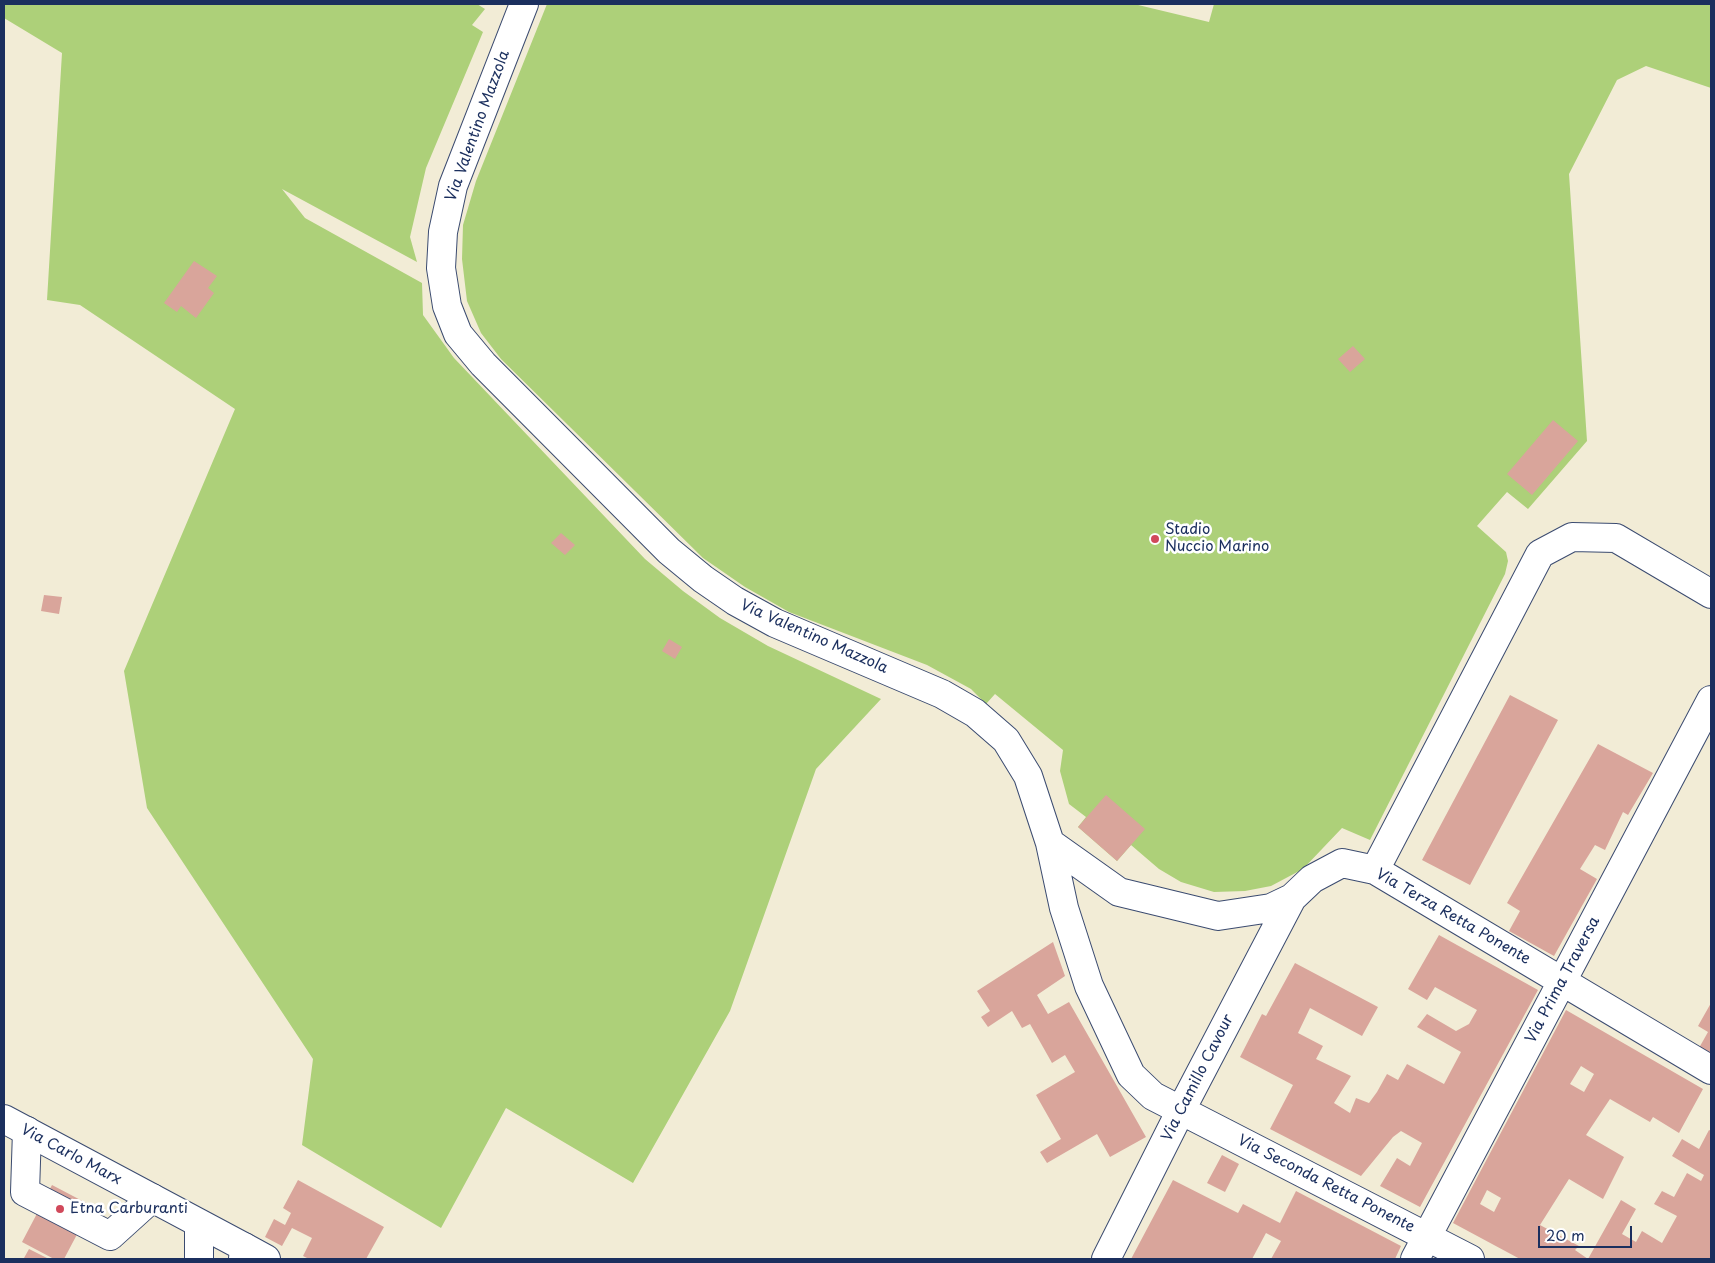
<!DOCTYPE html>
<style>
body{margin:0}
#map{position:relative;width:1715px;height:1263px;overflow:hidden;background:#f2ecd6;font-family:"Playpen Sans",sans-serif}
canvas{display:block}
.frame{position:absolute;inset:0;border:5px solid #1b2f5e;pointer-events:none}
.scale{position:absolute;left:1538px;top:1226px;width:94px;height:22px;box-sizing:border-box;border:2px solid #1b2f5e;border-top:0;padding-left:6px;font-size:15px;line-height:18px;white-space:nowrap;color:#1b2f5e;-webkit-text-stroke:4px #fff;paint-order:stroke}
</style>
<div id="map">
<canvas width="1715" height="1263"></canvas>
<div class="frame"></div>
<div class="scale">20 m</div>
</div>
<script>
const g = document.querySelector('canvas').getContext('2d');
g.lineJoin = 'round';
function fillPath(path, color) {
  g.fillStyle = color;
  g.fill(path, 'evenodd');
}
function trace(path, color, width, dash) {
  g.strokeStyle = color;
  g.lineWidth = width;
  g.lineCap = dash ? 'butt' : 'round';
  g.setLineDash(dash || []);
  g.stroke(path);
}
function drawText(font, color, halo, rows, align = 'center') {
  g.font = font + ' "Playpen Sans",sans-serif';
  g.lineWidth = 5;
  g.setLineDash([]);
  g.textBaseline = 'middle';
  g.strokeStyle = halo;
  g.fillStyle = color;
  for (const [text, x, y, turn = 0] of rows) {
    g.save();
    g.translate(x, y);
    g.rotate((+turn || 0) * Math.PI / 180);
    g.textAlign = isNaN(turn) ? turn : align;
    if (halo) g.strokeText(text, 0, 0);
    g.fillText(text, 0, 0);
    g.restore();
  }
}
fillPath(new Path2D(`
 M4 4H477L485 9 472 25 483 32 426 168 410 237 417 262 282 189 305 218 422 283 423 315 454 358 645 559 683 591 720 618 768 646 881 699 816 769 730 1011 633 1183 506 1108 441 1228 302 1145 313 1059 147 808 124 671 235 409 80 305 47 300 62 53 4 18Z
 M547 4H1134L1209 22 1214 4H1711V88L1646 66 1617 80 1569 174 1587 441 1528 509 1507 492 1477 526 1506 552 1508 561 1505 574 1370 840 1342 828 1303 869 1271 886 1245 891 1214 892 1181 882 1159 869 1131 845 1117 861 1078 827 1086 817 1069 804 1060 771 1063 750 995 694 986 704 971 689 927 665 789 612 745 587 703 558 501 359 481 333 467 301 462 259 463 225 476 181Z`), '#add079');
fillPath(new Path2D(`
 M194 261 217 276 208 288 214 293 196 318 181 306 177 312 164 303Z
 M1353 346 1365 359 1350 372 1338 359Z
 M1553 420 1578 441 1532 495 1507 474Z
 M561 533 575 545 565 555 551 543Z
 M44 595 62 597 59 614 41 611Z
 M669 639 682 647 675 659 662 651Z
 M1510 695 1558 720 1470 885 1422 860Z
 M1598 744 1653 773 1628 815 1623 812 1605 850 1595 845 1580 869 1597 879 1554 956 1509 931 1520 911 1507 903Z
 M1106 795 1145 829 1117 861 1078 827Z
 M1439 935 1538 990 1420 1207 1380 1186 1397 1158 1410 1166 1422 1143 1401 1131 1393 1137 1361 1176 1270 1129 1293 1085 1240 1057 1262 1014 1266 1016 1295 963 1378 1007 1362 1036 1310 1008 1298 1033 1323 1046 1316 1059 1351 1076 1334 1103 1350 1113 1356 1098 1369 1103 1377 1092 1387 1074 1398 1080 1407 1064 1444 1084 1461 1052 1417 1027 1427 1014 1456 1031 1469 1024 1477 1010 1435 987 1427 1000 1408 989Z
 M1053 942 1065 976 1037 995 1048 1014 1069 1002 1146 1137 1110 1157 1097 1134 1047 1163 1040 1152 1061 1139 1036 1095 1075 1072 1065 1055 1052 1063 1030 1024 1022 1028 1012 1011 988 1027 981 1017 990 1011 977 991Z
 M1711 1003V1055L1699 1048 1708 1032 1698 1026Z
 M1566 1010 1703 1089 1679 1133 1653 1117 1650 1122 1610 1099 1586 1135 1624 1157 1603 1199 1569 1179 1540 1225 1579 1246 1575 1250 1588 1259 1621 1200 1636 1209 1622 1234 1636 1242 1642 1231 1662 1243 1677 1216 1654 1204 1662 1191 1674 1197 1687 1173 1701 1181 1704 1175 1672 1156 1682 1139 1699 1149 1709 1130 1711 1131V1259H1520L1453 1223ZM1581 1066 1594 1074 1584 1092 1570 1084ZM1487 1190 1501 1198 1494 1212 1480 1204Z
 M1222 1155 1239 1164 1225 1192 1207 1183Z
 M298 1180 384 1227 366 1259H309L303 1256 312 1238 292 1228 282 1246 265 1237 274 1219 285 1225 291 1213 283 1208Z
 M1173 1180 1238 1213 1243 1204 1280 1223 1296 1191 1401 1246 1395 1259H1271L1281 1241 1266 1233 1252 1259H1131Z
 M52 1185 92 1206 64 1259H54L22 1242Z
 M29 1249 49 1259H27L24 1258Z`), '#d9a59b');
const minor = new Path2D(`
 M524 4 453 186 443 232 441 268 447 306 458 334 483 364 669 551 703 579 735 601 775 623 942 694 975 713 1006 740 1028 776 1050 843 1064 908 1089 986 1131 1075 1153 1096 1470 1259
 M1050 843 1119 892 1218 916 1271 908 1292 898 1312 879 1342 863 1375 870 1711 1070
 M1375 870 1540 554 1572 537 1616 538 1711 594
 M27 1131 25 1192 110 1236 152 1198
 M244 1247 266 1259
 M1106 1259 1181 1110 1292 898
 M1415 1259 1711 700`);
const major = new Path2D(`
 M4 1119 244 1247 243 1259
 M199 1224V1259`);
trace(minor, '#3b4b70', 30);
trace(major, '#3b4b70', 30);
trace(minor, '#fff', 28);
trace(major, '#fff', 28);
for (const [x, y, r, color] of [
 [1155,539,5,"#d1495b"],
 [60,1209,5,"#d1495b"]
]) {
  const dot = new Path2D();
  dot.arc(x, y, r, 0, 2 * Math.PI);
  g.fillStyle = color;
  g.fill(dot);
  trace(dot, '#fff', 2);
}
drawText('15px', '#1b2f5e', '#fff', [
 ["Via Valentino Mazzola",478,126,-70],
 ["Via Valentino Mazzola",814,637,24],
 ["Via Terza Retta Ponente",1453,917,30],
 ["Via Prima Traversa",1563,980,-62],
 ["Via Camillo Cavour",1198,1078,-63],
 ["Via Carlo Marx",71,1155,28],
 ["Via Seconda Retta Ponente",1326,1184,27]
]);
drawText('15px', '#1b2f5e', '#fff', [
 ["Stadio",1165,530],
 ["Nuccio Marino",1165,547],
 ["Etna Carburanti",70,1209]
], 'left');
</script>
